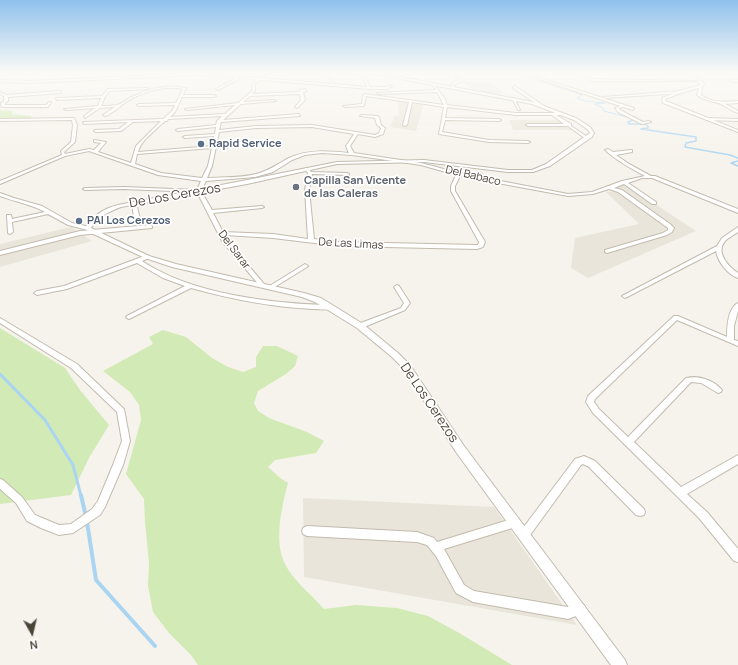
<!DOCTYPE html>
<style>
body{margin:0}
#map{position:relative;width:738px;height:665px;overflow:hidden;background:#f6f3ec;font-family:Manrope,sans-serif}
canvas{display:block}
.north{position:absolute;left:12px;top:613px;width:40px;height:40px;-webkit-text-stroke:3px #fff;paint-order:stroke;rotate:172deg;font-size:11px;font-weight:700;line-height:16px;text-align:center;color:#4b4439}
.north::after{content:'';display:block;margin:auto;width:14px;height:18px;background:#4b4439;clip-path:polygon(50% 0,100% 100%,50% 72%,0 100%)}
</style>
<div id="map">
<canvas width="738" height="665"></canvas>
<div class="north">N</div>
</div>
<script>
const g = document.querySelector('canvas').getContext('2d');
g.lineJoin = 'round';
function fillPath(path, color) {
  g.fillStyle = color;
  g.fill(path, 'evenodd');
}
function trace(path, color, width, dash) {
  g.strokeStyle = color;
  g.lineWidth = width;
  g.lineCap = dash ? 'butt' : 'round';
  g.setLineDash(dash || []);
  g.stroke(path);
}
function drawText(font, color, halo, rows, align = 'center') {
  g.font = font + ' Manrope,sans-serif';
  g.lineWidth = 3.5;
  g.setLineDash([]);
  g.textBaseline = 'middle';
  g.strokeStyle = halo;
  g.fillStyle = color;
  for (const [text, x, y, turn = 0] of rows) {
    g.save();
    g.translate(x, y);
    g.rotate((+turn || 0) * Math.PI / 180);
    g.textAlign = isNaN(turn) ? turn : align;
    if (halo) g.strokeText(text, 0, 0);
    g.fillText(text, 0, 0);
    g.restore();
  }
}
fillPath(new Path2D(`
 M397 100 424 103 416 131 390 127 395 115 399 116Z
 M509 120H561L573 130H513Z
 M625 184 696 231 588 278 571 268 575 238 639 224 606 192 615 191V187Z
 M71 227 92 241 0 267V244Z
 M303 498 494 507 577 625 304 577Z`), '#eae5da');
fillPath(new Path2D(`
 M463 81 489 82 504 93 492 94 471 89Z`), '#e6e2dd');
fillPath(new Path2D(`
 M0 110 12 111V114L31 116V119H0Z
 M0 328 65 368 80 390 109 425 89 458 71 495 0 504Z
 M163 330 186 337 212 358 228 367 243 372 256 367V357L263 346H277L298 356 295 366 286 374 258 391 254 403 258 411 269 418 307 432 324 441 316 453 275 460 268 467 279 477 288 483C282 506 274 539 284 562 292 580 311 594 324 609L356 605 397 608 428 616 461 634 512 665H198L191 655 169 633 153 612 148 586 149 563 145 522 144 499 126 474 141 420 139 405 130 392 103 371 153 344 149 337Z`), '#d2eab5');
trace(new Path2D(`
 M512 72 582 95 577 98 585 101 605 103 595 104 603 108 604 111 634 119 631 121`), '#a9d4f2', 1);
trace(new Path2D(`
 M633 120 628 122 629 124H645L648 126V128L641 129 696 137V141L686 143 685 147 730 155 738 158
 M738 161 731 163 738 166`), '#a9d4f2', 1.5);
trace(new Path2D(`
 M0 374 45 420 73 465 81 496`), '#a9d4f2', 3);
trace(new Path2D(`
 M81 495 86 517
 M87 522 96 580 155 646`), '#a9d4f2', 4);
const minor = new Path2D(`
 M267 72H269L262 78 332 84 326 72H328L334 84 367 87 362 73 363 72 370 87H386L391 85 392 86 387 89H370L260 80 255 84V91L252 94 299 92 300 90 305 89 306 91 303 92 305 100 297 108 295 107 301 100 300 94 250 96 243 102 274 100 276 101 241 104 223 120 299 114 300 116 221 122 219 130 256 126 312 125 375 135 379 133 381 128 377 125 375 118 360 116 362 115 377 116 379 117 381 125 385 128 383 134 375 137 358 134 350 146 354 153 421 163 459 173 568 194 592 192 622 181 645 176C630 168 616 160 605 150L608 149 613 152 631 150H632V152L616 155 629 164 651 176H655L738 209V213L652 178H642L628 183 656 202V204H652L624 184 614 188 622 190 670 224 674 228 672 232 667 235 607 253 605 252V250L663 233 668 230V228L618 192 609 189 593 194 568 196 460 176 455 186V191L485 242 483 247 477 249 339 246 273 238 225 235 227 240 264 284 265 285 264 286H260L222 241 197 192 124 189 85 190 83 189 85 188 124 187 197 190 201 181 158 175 89 151 65 156 0 184V181L62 155 61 151 71 142 73 125 72 120 0 121V119L74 118 77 125 75 142 64 152 65 154 89 149 94 150 101 143 94 142V140L106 142 98 152 131 163 136 146 161 121 133 122 121 131 96 132 94 131 95 130 119 129 128 122 84 124 83 122 163 119 172 111 175 105 139 106 137 105 139 104 176 103 183 89C164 85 143 92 126 102 120 106 115 111 108 115L105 116 103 115 115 107 100 108 85 118 84 116 95 108 66 110 64 109 98 106 101 98 57 100 56 98 102 96 108 89 147 88 149 89 109 91 105 97 101 106C106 106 112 106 117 105 122 104 128 98 134 96 150 88 168 84 186 88L183 95H214L216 96 214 97H182L175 112 170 117 225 114 235 105 187 110 185 109 238 103 252 91 253 84 257 80 240 78 218 90 216 89 223 85 237 78 196 75 30 83 0 82V80L30 81 196 73 239 77 242 75 243 76V77L259 78ZM222 116 217 121 216 125 178 129 176 130 178 131 216 127 215 134 185 136 183 137 185 138 214 136 212 146 138 152C141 140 157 129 165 121H167L168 119ZM312 127 354 134 346 146 349 153C329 151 308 149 289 158 278 164 268 171 256 174 241 178 222 177 207 178L212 166 219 132 256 128ZM212 148 208 166 202 178 161 173 135 164 137 154ZM322 153 352 155 421 165 456 175 451 186V191L479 242 478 245 339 242 314 239 309 190 312 174 349 175V174L347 173 311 172 308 168 304 169 308 173 305 190 308 239 273 234 223 232 213 213 262 208 264 207 262 206 212 210 201 191 206 181 255 177 273 172 292 160 305 155Z
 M401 72 425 73 426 74H400Z
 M519 72H522L634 108 633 110 623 107 619 108 620 110 643 122 649 121 651 122 642 124 618 112 615 108 620 106Z
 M576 72H579L592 79 702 81H591Z
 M691 72 692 74H642L643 73Z
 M0 73 4 74 0 75Z
 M456 75 462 81 455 84 453 88H451L453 82 459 81 455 76Z
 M730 79 738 80V82L730 81Z
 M433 83 445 99 447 105 516 113H562L563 115H556L571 124V126L589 138 586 139 568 126H528L526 125 528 124H564L552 115H516L447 107 445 118 499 119 501 120 499 121 445 120 442 132 489 140 528 141 530 142 528 143 489 142 439 134 444 107 412 102 407 125 405 126 403 125 409 102 366 96 364 106 345 107 343 106 362 104 363 95 365 94 444 105 437 92 379 94 377 93 436 90 432 84Z
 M700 85 702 86 701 95C712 103 725 102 738 101V103L725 104 738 111V113C732 111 727 107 721 104 713 101 705 101 697 95Z
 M514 86H515L544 106 541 107 513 88Z
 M60 91 61 93 8 97V101L5 103V105H46L49 102H51L48 107H3L1 106V103L4 101V96L0 94V92L6 95Z
 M680 91 681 93 605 98 603 97Z
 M512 98H514L520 110H518Z
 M705 118 738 119V121L706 120Z
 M0 193 14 198 42 206 72 223 90 227 91 228 88 230 68 225 48 214 12 222 13 232 10 234 8 233 7 215H11L12 219 45 212C31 204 15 202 0 196Z
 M132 202 136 203 140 219 139 220H135L134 219Z
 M150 225 152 226V228L80 235 0 255V251L80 231Z
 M738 227V232C734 235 729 237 725 241 715 253 729 267 738 273V278C727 274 718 262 716 251L627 297 625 298 622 296 717 246 722 238Z
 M147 255 149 256V258L142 261C191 294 273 304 331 305L334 307C329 311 320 309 313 309 272 307 231 299 191 288L129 319 127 318 126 317 127 316 185 286 163 278 137 263 67 289 37 295 34 293 37 291 64 286Z
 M305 264 308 266 307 267 273 288 271 289 268 287Z
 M397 285 399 286 410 303 405 310 362 328H358L357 326 358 324 401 308 404 303 394 287Z
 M738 303V311L734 326V340L738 341V346L677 320 595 399 594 402 599 409 628 437 686 378C699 375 714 380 722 390L721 392 718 393 701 383 691 382 634 442 681 487 738 455V464L687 494 707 512 738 549V562L734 561 699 518 593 413 586 402 588 396 674 316H678L727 337C727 326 728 308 738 303Z
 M0 318 77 364 124 409 130 441 123 465 105 507 100 515 73 533 59 535 41 528 27 521 16 503 0 489V479L3 480 22 497 35 515 59 525 71 524 92 509 98 501 113 465 122 441 117 412 71 368 0 323Z
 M584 456 595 461 644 509 645 512 644 515 640 516 636 515 589 467 583 464 581 465 528 538 524 540 520 538 519 535 520 532 575 459Z
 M515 518 519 520 520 523 519 526 444 549 464 585 474 591 568 607 580 603 584 605 586 609 584 613 568 619 473 602 456 593 436 556 427 545 417 542 307 536 303 534 302 531 303 528 307 526 417 532 434 538 437 542Z`);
const tertiary = new Path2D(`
 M339 72 380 73 533 102 576 118 590 127 594 133 592 137 550 166 533 172H508L424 162 337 164 247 184 121 207C108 212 99 216 91 228L149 256 176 264 304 293 321 298 363 324 398 353 410 365 464 446 625 660 627 665H611L456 452 404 369 392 357 357 328 315 302 302 297 172 267 145 258 89 232 85 228C94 215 103 209 118 205L247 180 337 162 424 160 508 170H532L546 164 590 133 587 129 574 120 532 104 380 75 340 73Z
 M687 72C695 72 699 78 704 84L702 87 681 93 665 99 666 101 738 130V132L663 103 662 98 679 91 700 85V84L696 78Z
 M735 72H738V73H736Z`);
trace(minor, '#c2bbae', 2);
trace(tertiary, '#c2bbae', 2);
fillPath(minor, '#fff');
fillPath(tertiary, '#fff');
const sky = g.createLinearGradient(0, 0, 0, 165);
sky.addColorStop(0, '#8fc1ec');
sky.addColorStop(0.44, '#fbfaf6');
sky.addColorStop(1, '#fbfaf600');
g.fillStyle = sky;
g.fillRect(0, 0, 738, 165);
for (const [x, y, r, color] of [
 [201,144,4,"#5c6f8a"],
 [296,187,4,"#6b7280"],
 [79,221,4,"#5c6f8a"]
]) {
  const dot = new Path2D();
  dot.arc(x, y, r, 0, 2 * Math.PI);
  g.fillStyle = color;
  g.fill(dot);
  trace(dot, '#fff', 1.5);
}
drawText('bold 11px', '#4e5e75', '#fff', [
 ["Rapid Service",209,144],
 ["PAI Los Cerezos",87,221]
], 'left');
drawText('11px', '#4b4439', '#fff', [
 ["Del Babaco",473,176,13],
 ["De Las Limas",351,244,3],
 ["Del Sarar",234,250,53]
]);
drawText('bold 11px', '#5b616d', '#fff', [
 ["Capilla San Vicente",304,181],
 ["de las Caleras",304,194]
], 'left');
drawText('13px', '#4b4439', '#fff', [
 ["De Los Cerezos",175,196,-10],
 ["De Los Cerezos",429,403,56]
]);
</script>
